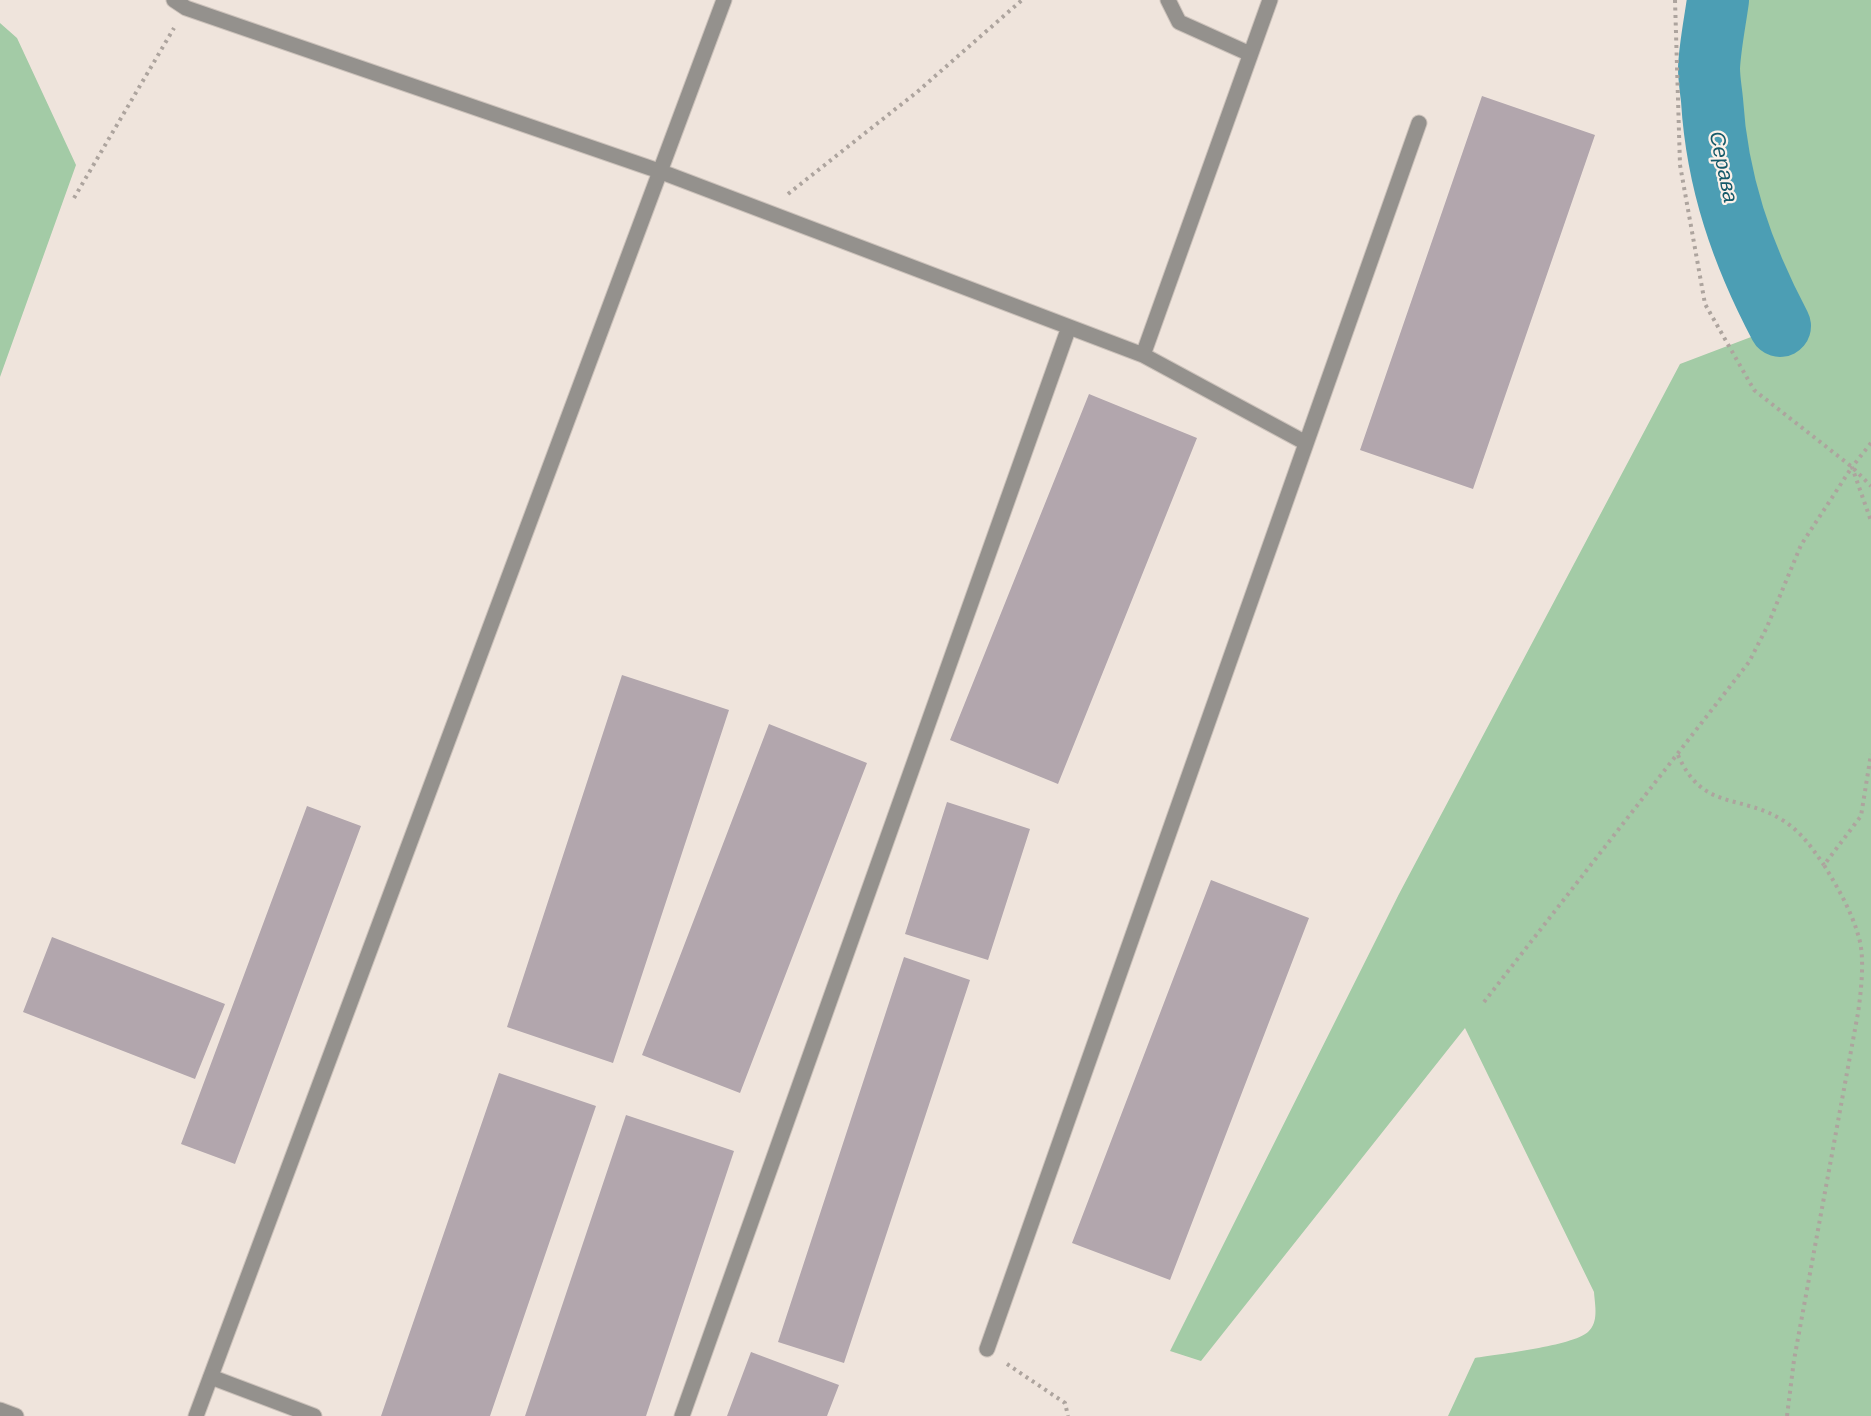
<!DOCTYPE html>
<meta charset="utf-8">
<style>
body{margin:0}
canvas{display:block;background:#efe4dc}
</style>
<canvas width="1871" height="1416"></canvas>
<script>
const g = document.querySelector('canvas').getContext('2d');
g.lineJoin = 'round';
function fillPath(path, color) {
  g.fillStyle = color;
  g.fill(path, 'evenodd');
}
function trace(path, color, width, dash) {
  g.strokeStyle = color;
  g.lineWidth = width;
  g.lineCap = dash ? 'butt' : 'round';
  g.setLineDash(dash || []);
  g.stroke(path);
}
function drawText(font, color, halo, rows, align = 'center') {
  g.font = font + ' "Work Sans",sans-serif';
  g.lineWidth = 4.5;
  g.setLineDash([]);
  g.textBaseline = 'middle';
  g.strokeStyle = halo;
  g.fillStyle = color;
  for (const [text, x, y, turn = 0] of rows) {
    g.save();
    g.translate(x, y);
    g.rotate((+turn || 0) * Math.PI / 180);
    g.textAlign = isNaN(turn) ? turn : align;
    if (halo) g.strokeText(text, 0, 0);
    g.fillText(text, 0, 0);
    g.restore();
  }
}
fillPath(new Path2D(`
 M1718 0H1871V1416H1448L1475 1358C1499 1354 1572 1346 1588 1332 1599 1322 1595 1306 1594 1292L1465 1028 1201 1361 1170 1351 1399 894 1680 364 1780 326C1773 312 1765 299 1759 285 1730 225 1708 135 1709 68 1710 46 1715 22 1718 0Z
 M0 23 17 38 76 165 0 377Z`), '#a3cba6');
trace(new Path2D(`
 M1718 0C1715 22 1710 46 1709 68 1709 79 1711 90 1712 100 1717 182 1742 254 1780 326`), '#4c9eb4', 62);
fillPath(new Path2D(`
 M1482 96 1595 135 1473 489 1360 450Z
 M1089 394 1197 438 1058 784 950 740Z
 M622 675 729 710 613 1063 507 1027Z
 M769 724 867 763 740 1093 642 1055Z
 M947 802 1030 829 988 960 905 934Z
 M307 806 361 826 235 1164 181 1144Z
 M1211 880 1309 918 1170 1280 1072 1243Z
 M52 937 225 1004 195 1079 23 1012Z
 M904 957 970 980 844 1363 778 1342Z
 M499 1073 596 1106 490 1416H381Z
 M626 1115 734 1151 646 1416H525Z
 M751 1352 839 1385 827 1416H727Z`), '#b2a6ad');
const lane = new Path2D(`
 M174 0 186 8 659 171 1143 355 1306 443
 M1168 0 1179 22 1250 54
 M1143 355 1270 0
 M987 1349 1419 123
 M0 1410 16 1416
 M196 1416 724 0
 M682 1416 1069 327`);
const street = new Path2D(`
 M211 1377 314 1416`);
trace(lane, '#ccc2bb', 17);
trace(street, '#ccc2bb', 17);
trace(new Path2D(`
 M1675 0 1680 165 1705 304 1754 390 1852 467 1871 486
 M788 194 917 92 1022 0
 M74 198 174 28
 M1871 443 1852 467 1871 521
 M1678 755C1703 812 1740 793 1784 821 1802 833 1812 848 1824 865
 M1484 1002 1749 662 1767 627 1801 545 1852 467
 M1007 1364 1065 1403 1068 1416
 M1787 1416 1794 1360 1858 1013C1861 992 1865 958 1859 938 1852 912 1838 888 1824 865L1861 816 1871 754`), '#ada49e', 4, [3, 4.5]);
trace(lane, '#94918d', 15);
trace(street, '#94918d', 15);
drawText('italic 21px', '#165a6a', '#fcf1e9', [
 ["Серава",1723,167,78]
]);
</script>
